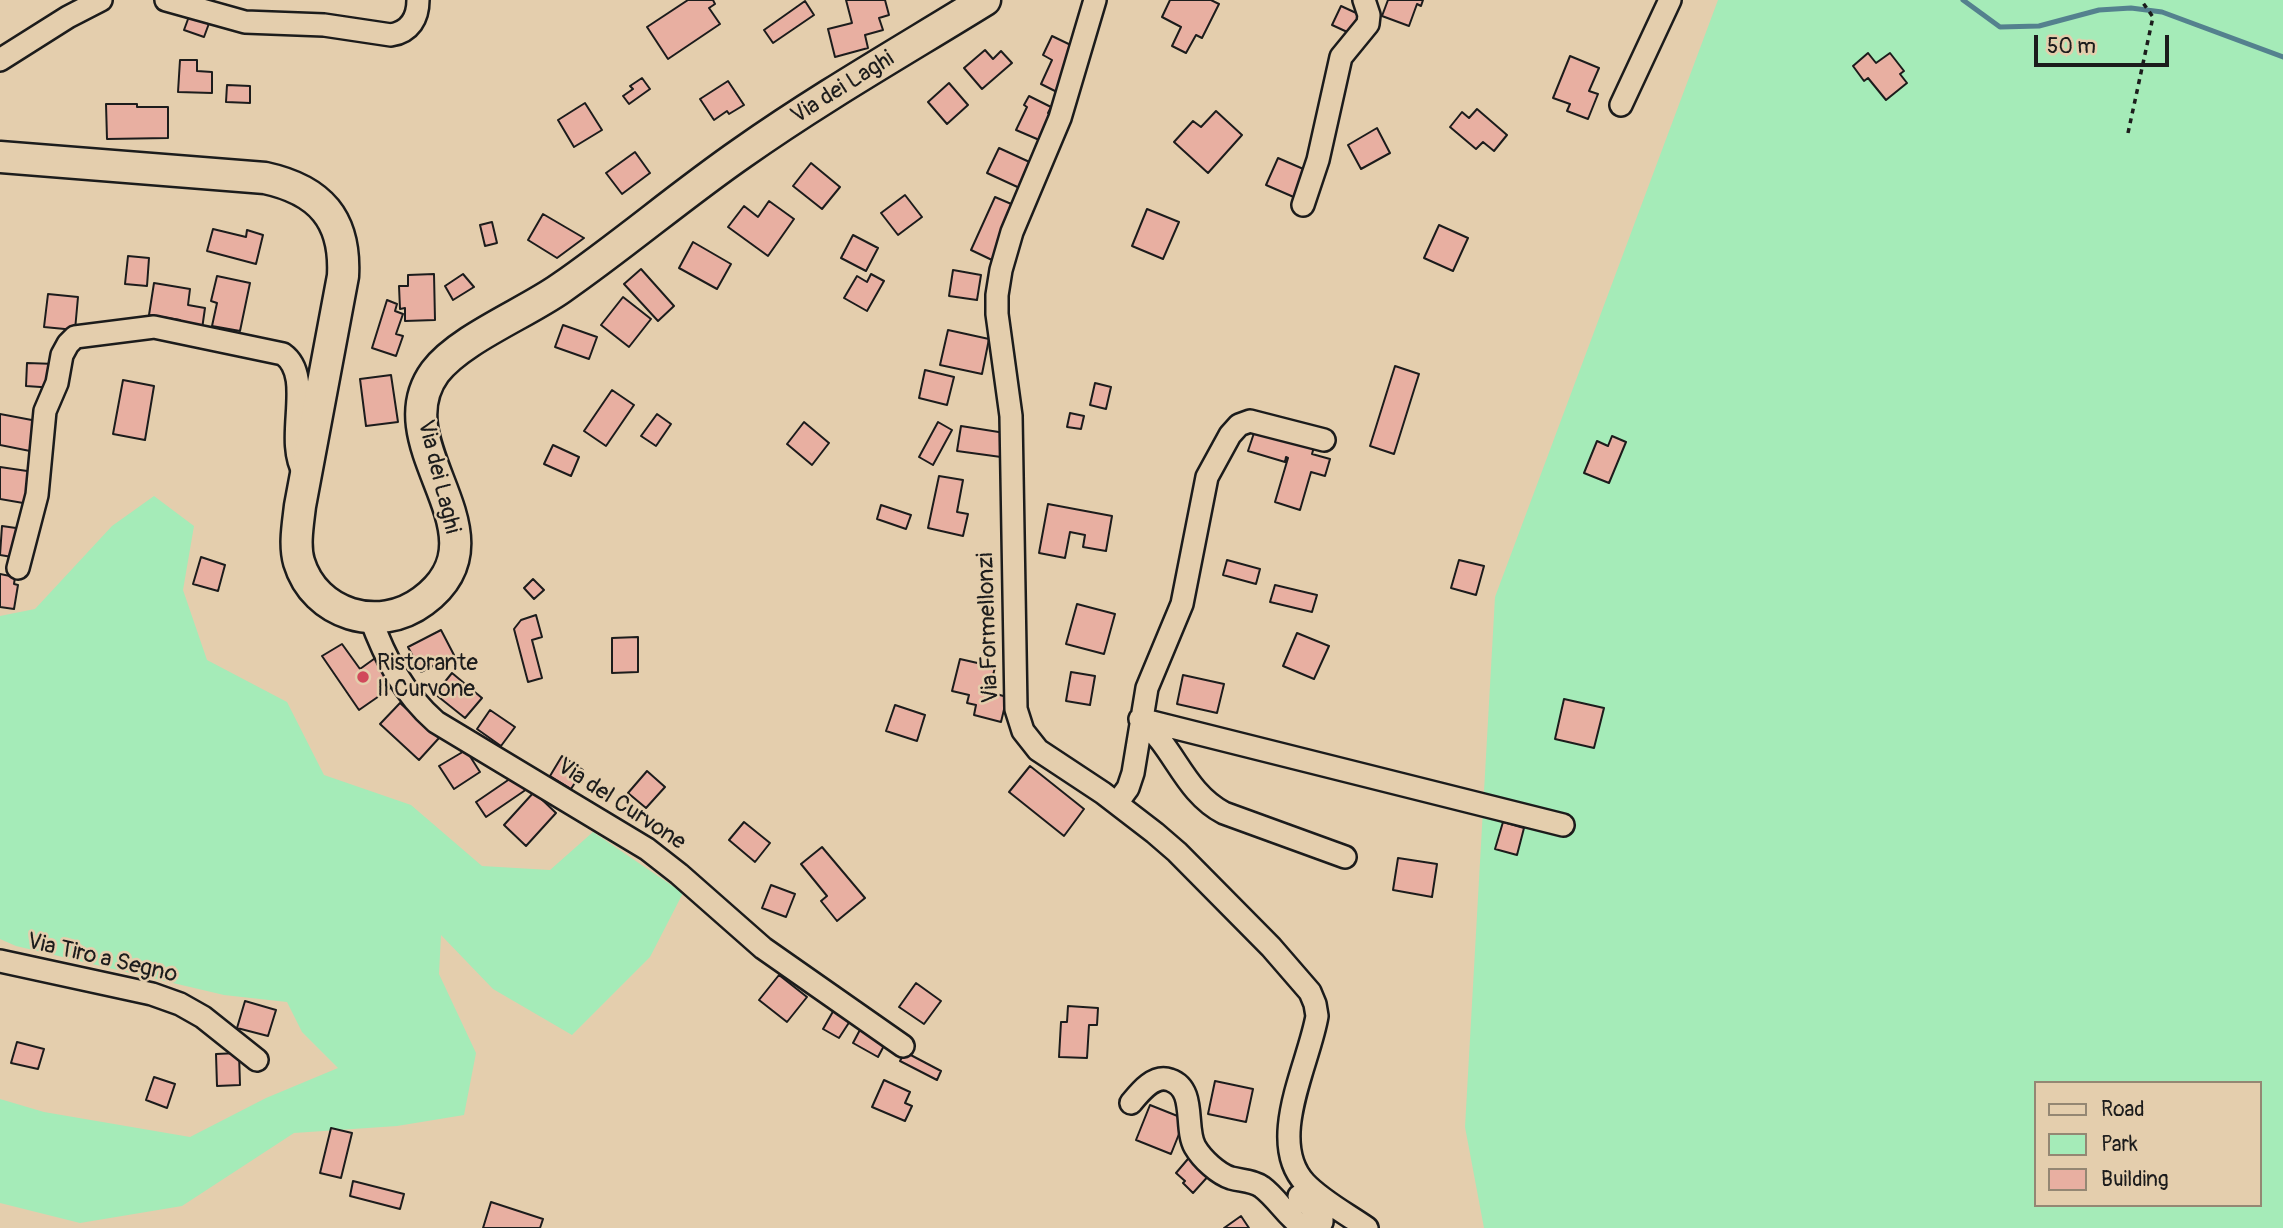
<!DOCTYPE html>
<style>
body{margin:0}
#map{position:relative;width:2283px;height:1228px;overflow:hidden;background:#e4cead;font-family:Pangolin,sans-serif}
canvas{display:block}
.legend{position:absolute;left:2034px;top:1081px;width:228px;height:126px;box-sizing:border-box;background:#e4cead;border:2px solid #948773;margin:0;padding:9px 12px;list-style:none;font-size:21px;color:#1c1c1c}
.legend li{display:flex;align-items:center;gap:14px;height:35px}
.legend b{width:35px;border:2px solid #948773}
.scale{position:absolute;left:2034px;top:35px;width:135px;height:32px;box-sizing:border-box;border:4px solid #1c1c1c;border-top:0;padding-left:9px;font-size:21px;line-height:24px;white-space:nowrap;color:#1c1c1c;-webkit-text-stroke:5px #e4cead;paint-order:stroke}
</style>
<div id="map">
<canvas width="2283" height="1228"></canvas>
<ul class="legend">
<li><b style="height:9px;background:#e4cead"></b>Road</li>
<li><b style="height:19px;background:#a5ebb8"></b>Park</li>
<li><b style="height:19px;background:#e8afa1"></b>Building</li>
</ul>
<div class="scale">50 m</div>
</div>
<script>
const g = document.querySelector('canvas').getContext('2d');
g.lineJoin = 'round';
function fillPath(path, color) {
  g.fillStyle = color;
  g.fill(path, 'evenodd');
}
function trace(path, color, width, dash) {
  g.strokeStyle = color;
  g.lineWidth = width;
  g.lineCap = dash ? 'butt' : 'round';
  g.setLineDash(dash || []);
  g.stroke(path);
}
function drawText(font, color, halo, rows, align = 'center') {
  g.font = font + ' Pangolin,sans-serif';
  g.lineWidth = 5;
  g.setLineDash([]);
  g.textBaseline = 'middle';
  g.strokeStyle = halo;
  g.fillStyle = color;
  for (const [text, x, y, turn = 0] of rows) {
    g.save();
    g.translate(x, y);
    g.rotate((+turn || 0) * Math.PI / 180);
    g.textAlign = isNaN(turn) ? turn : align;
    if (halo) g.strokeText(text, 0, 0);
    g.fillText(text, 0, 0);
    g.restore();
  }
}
fillPath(new Path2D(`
 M1718 0H2283V1228H1484L1465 1127 1495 597ZM2036 1083H2260V1205H2036Z
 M154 496 194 526 183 590 207 660 287 702 324 775 411 805 482 866 550 870 593 832 683 893 650 957 572 1035 493 989 441 935 439 974 476 1053 464 1115 397 1126 294 1133 182 1206 80 1223 0 1203V1099L44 1112 190 1137 266 1098 338 1068 302 1032 287 1002 224 995 16 946 0 939V616L35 609 112 526Z`), '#a5ebb8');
trace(new Path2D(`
 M1963 0 2000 27 2039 26 2099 10 2131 8 2162 12 2283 57`), '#54818e', 5);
const building = new Path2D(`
 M688 0H713L715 4 709 8 720 24 668 59 647 27Z
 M846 0H885L889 15 879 18 883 30 865 35 868 48 835 57 828 29 852 23Z
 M1170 0H1211L1219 4 1202 38 1196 35 1186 53 1172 46 1181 27 1162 17Z
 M1388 0H1423L1421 6 1417 4 1409 26 1382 16Z
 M805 1 814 15 773 43 764 30Z
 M1341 6 1365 17 1356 36 1332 25Z
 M191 11 211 18 204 37 184 30Z
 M1052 36 1077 48 1061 94 1041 84 1052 60 1043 55Z
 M985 50 993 59 1001 51 1012 63 982 89 964 68Z
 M1868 53 1876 63 1890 53 1904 71 1900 74 1907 83 1886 100 1868 78 1864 81 1853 66Z
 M1570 56 1599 68 1589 91 1598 94 1588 119 1567 111 1570 104 1553 98Z
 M180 60H197V71L212 72V93L178 92Z
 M642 78 650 89 629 104 623 96 633 89 630 86Z
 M728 81 744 105 729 114 727 111 714 120 700 99Z
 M949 83 968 105 947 124 928 102Z
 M227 85 250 86V103L226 102Z
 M1029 96 1051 107 1048 113 1056 116 1044 142 1016 130 1027 107 1024 105Z
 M585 103 602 130 574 147 558 120Z
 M106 104H137V107H168V138L107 139Z
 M1477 109 1507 135 1494 151 1483 142 1476 149 1450 127 1462 112 1469 118Z
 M1216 111 1242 135 1208 173 1174 142 1193 121 1201 127Z
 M1377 128 1390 153 1361 169 1348 145Z
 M999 148 1036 165 1024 190 987 173Z
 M635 152 650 173 622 194 606 173Z
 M1278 158 1308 171 1296 198 1266 185Z
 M811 163 840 187 822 209 793 186Z
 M905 195 922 217 898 235 881 213Z
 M995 197 1016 206 992 260 971 250Z
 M769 201 794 219 768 256 728 227 744 206 758 217Z
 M1147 209 1179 222 1163 259 1132 246Z
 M543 214 584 238 557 258 528 240Z
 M492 222 497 243 485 246 480 225Z
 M1439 225 1468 238 1453 271 1424 258Z
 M213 229 246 237 247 230 263 235 256 264 207 251Z
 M853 235 878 248 866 271 841 258Z
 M693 242 731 264 717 289 679 268Z
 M128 256 149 258 147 286 125 284Z
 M641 269 674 306 658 321 624 284Z
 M953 270 981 275 977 300 949 296Z
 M434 274 435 320 405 321V308L400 309 399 286H408V275Z
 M463 274 474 287 453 300 445 286Z
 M871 274 884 281 867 311 844 298 857 276 867 282Z
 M217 276 250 283 240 331 212 326 217 303 211 301Z
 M154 283 190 289 188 305 205 308 202 329 179 326 180 320 149 315Z
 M48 294 78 297 75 330 44 327Z
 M623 297 651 319 629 347 601 325Z
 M387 300 397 304 395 311 403 314 396 334 403 336 396 356 372 348Z
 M563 325 597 337 589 359 555 347Z
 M948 330 989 339 982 374 940 365Z
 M27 363 56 364 55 388 26 386Z
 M1395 366 1419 374 1394 454 1370 446Z
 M925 370 954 377 947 405 919 398Z
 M391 375 398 422 366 426 360 379Z
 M123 380 154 386 145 440 113 434Z
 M1095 383 1111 387 1106 409 1090 405Z
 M612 390 634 405 606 446 584 431Z
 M1070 413 1084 416 1081 429 1067 427Z
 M0 414 37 421 30 451 0 445Z
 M657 414 671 424 656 446 641 436Z
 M804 422 829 443 812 465 787 444Z
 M938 422 952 430 933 465 919 457Z
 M961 426 1005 433 1001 457 957 451Z
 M1255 430 1314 447 1312 454 1330 459 1325 476 1311 472 1300 510 1275 502 1288 458 1286 457 1285 462 1248 451Z
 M1612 436 1626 442 1609 483 1584 473 1597 441 1608 446Z
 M553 445 579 457 571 476 544 464Z
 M0 467 34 472 29 504 0 499Z
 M939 476 963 480 957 512 968 514 963 536 928 528Z
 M1048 504 1112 516 1106 551 1083 547 1085 535 1070 532 1065 558 1039 553Z
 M881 505 911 515 906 529 877 519Z
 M2 526 23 529 18 558 0 555Z
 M201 557 225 565 218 591 193 584Z
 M1227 560 1260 569 1256 584 1223 575Z
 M1459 560 1484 566 1476 595 1451 588Z
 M0 574 15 577 14 584 18 585 14 609 0 607Z
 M533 579 544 590 534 599 524 588Z
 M1275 585 1317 595 1312 612 1270 602Z
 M1077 604 1115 614 1104 654 1066 644Z
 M536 615 542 637 532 640 542 678 528 682 514 629 521 620Z
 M441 630 454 655 421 672 408 647Z
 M1297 633 1329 646 1314 679 1283 666Z
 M638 637V672L612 673V638Z
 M342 644 360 669 378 656 395 685 359 710 322 656Z
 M960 659 995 667 989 692 1007 697 1001 722 974 715 976 705 967 703 969 695 952 691Z
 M1071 672 1095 676 1090 705 1066 701Z
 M452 673 482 698 465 718 435 694Z
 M1183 675 1224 684 1217 713 1177 704Z
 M1564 699 1604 708 1594 748 1555 739Z
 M400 703 439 738 419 760 380 724Z
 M895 705 925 715 917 741 886 731Z
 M490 710 515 727 501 746 477 729Z
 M466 750 480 772 454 789 439 766Z
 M562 756 583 770 571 789 550 776Z
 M1030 766 1084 809 1064 836 1009 792Z
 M647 771 665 787 646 808 628 793Z
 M517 774 527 789 486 817 476 802Z
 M534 792 556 813 526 846 504 825Z
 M744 822 770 843 755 862 729 840Z
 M1503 822 1524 828 1517 855 1495 849Z
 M822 847 865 898 837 921 821 901 827 896 801 864Z
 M1398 858 1437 864 1432 897 1393 890Z
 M771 885 795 894 786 917 762 908Z
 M779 975 807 997 787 1022 759 1000Z
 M916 983 941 1001 924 1024 899 1007Z
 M245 1001 276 1010 268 1036 237 1028Z
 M1068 1006 1098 1008 1097 1025H1089L1087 1058 1059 1057 1061 1022H1067Z
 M835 1008 852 1018 839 1038 823 1029Z
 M862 1026 887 1040 878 1057 853 1043Z
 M17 1042 44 1049 38 1069 11 1063Z
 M905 1052 941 1071 937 1080 900 1061Z
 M239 1053 240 1085 217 1086 216 1054Z
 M154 1077 175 1084 167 1108 146 1100Z
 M884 1080 910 1092 905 1103 912 1106 905 1121 872 1107Z
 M1215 1081 1253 1089 1246 1122 1208 1114Z
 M1150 1105 1185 1119 1171 1154 1136 1140Z
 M331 1128 352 1133 341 1178 320 1173Z
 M1193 1153 1211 1173 1193 1193 1183 1183 1185 1181 1176 1173Z
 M353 1181 404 1194 400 1209 350 1196Z
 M491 1202 543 1219 540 1228H483Z
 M1241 1216 1249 1228H1224Z`);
fillPath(building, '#e8afa1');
trace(building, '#1c1c1c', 2);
const street = new Path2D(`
 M166 0 245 22 324 25 391 35C410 32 418 18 418 0
 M1095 0 1060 118 1012 232 1001 270 997 295V314L1011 416 1016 709 1023 731 1038 750 1103 793 1155 833 1177 852 1271 947 1310 992 1315 1004 1317 1016C1309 1064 1266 1141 1305 1183 1322 1201 1347 1214 1367 1228
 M0 60 68 17 101 0
 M1621 105 1670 0
 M1303 205 1318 160 1341 57 1368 24 1369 15 1364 0
 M18 568 37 495 45 411 57 383 62 355 68 344 75 337 154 327 283 354C315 377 283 438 304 473
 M370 617C385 658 403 693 436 722L647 849 679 874 763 948 903 1046
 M1140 719 1563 825
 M1142 721C1175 748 1184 792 1224 813L1345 857
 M1117 803 1128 788 1133 773 1147 688 1182 604 1207 477 1230 435 1239 425 1250 421 1324 440
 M0 961 152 994 180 1004 203 1017 257 1060
 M1131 1103C1140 1092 1154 1074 1170 1080 1197 1089 1184 1128 1195 1147 1202 1159 1218 1174 1231 1178 1242 1181 1252 1180 1262 1187 1278 1199 1287 1217 1304 1228
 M1299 1196 1322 1217V1222L1318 1228`);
const secondary = new Path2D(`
 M0 157 265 178C320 190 346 219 343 276L300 506C298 524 294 545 299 562 315 615 379 634 423 601 513 534 380 447 435 372 460 339 526 313 561 288 623 245 680 196 742 153 820 98 904 50 985 0`);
trace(street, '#1c1c1c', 26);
trace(secondary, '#1c1c1c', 35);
trace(new Path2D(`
 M2128 133 2153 17 2141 0`), '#1c1c1c', 3.5, [5, 5]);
trace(street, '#e4cead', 21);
trace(secondary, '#e4cead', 30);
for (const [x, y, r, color] of [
 [363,677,7,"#d1495b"]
]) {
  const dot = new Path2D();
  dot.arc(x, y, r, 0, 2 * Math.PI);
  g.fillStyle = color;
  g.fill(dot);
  trace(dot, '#e4cead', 2.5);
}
drawText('23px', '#1c1c1c', '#e4cead', [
 ["Via dei Laghi",843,88,-32],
 ["Via dei Laghi",438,477,76],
 ["Via Formellonzi",989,628,-92],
 ["Via del Curvone",621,805,33],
 ["Via Tiro a Segno",102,959,13]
]);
drawText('23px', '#1c1c1c', '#e4cead', [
 ["Ristorante",377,664],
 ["Il Curvone",377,690]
], 'left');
</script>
